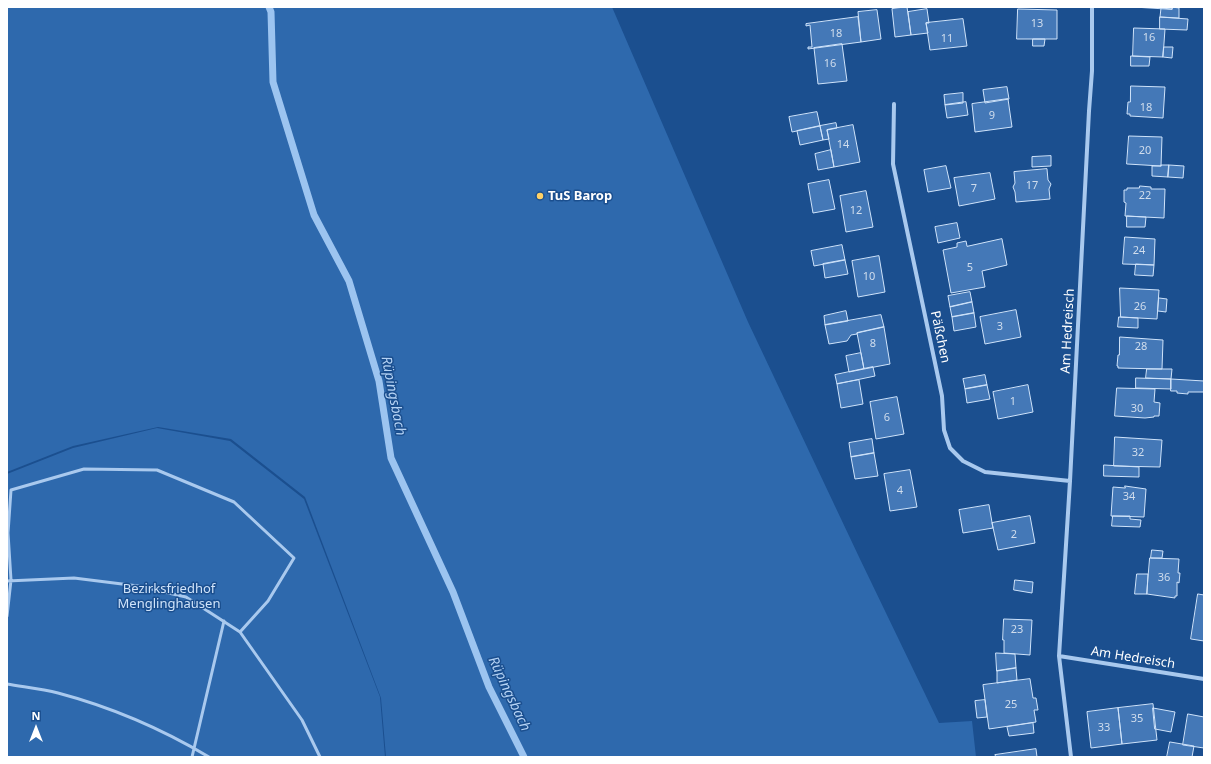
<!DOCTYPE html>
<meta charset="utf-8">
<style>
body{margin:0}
#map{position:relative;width:1211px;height:764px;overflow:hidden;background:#1b4f8f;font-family:"Noto Sans",sans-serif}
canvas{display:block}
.frame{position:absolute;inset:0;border:8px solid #fff;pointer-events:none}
.north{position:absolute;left:16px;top:708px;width:40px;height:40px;-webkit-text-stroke:3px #1b4f8f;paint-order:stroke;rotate:0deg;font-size:11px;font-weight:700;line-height:16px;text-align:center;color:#fff}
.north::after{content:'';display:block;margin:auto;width:14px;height:18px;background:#fff;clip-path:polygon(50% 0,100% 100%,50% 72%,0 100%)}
</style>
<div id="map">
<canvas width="1211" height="764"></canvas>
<div class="frame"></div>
<div class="north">N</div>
</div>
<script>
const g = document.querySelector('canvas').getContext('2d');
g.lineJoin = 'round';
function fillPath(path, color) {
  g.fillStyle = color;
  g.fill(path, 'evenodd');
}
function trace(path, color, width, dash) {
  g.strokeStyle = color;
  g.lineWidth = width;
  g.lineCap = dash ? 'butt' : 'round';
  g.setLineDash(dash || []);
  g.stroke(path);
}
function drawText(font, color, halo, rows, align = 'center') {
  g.font = font + ' "Noto Sans",sans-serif';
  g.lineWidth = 3;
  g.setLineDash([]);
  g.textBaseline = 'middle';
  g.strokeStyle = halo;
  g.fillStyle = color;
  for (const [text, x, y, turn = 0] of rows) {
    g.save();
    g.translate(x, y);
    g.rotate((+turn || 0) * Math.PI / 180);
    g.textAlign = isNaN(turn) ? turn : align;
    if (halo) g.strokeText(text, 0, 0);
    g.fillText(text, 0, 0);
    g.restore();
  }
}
fillPath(new Path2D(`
 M7 7H612L748 322 859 557 939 723 972 721 976 757H386L381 698 305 497 231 439 158 427 73 446 7 472Z
 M157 428 230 441 304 499 380 697 385 757H7V474L73 448Z`), '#2e69ad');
trace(new Path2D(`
 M269 7 271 12 273 82 314 215 349 281 379 381 391 458 453 592 489 687 524 757`), '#9cc4f0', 7);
const building = new Path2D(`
 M907 7 911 35 895 37 892 9Z
 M1134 7H1172V9Z
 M1172 7 1179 8V18L1160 17 1161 8 1172 9Z
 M927 9 929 23H926L928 33 911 35 908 12Z
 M1018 9 1057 10V39H1017Z
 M877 10 881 39 861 42 858 12Z
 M858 17 861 42 808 49V47H812L810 25 806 26V24Z
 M1160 17 1188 19 1187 30 1160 29Z
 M963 19 967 46 930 50 926 23Z
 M1134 28 1165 29 1163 57 1133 56Z
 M1033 39H1045L1044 46H1033Z
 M842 44 847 81 818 84 814 48Z
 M1164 47H1173L1172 58 1163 57Z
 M1131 56 1150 57 1149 66H1131Z
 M1131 86 1165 87 1163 118 1130 116V114H1127L1128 102H1130Z
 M1007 87 1009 99 985 103 983 90Z
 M963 93V103L945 105 944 95Z
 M1008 99 1012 127 975 132 972 104Z
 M966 102 968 115 947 118 945 105Z
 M817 112 820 126 792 132 789 117Z
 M836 123 837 128 827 130 829 139 823 140 820 126Z
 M853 125 860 162 834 167 827 130Z
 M820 126 823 140 800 145 797 131Z
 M1129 136 1162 137 1161 166 1127 164Z
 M831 150 834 167 818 170 815 154Z
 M1051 156V166L1032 167V157Z
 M1161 165H1169L1168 177 1152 176V166H1161Z
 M1169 165 1184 166 1183 178 1168 177Z
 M946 166 951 188 928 192 924 170Z
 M1047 169 1048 180 1051 184 1049 189 1050 199 1016 202 1015 192 1013 187 1015 183 1014 172Z
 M990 173 995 199 959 206 954 178Z
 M829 180 835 209 813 213 808 184Z
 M1140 186 1151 187V189H1165L1164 218 1125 216 1126 203 1124 202V190H1127V188H1139Z
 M866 191 873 227 846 232 840 196Z
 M1127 216 1146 217 1145 227H1127Z
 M957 223 960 238 938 243 935 227Z
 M1125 237 1155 239 1154 265 1123 264Z
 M1002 239 1007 265 982 271 985 287 951 293 943 250 957 247V243L966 241 967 246Z
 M842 245 845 260 814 266 811 251Z
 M879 256 885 292 858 297 852 261Z
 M845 260 848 274 825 278 823 264Z
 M1136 264 1154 265 1153 276 1135 275Z
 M1120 288 1159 290 1157 319 1121 317Z
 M970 292 972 302 950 307 948 296Z
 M1159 298 1167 299 1166 312 1158 311Z
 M972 302 974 313 952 317 950 307Z
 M1016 310 1021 337 985 344 980 317Z
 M846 311 848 321 825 325 824 316Z
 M974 313 976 327 954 331 952 317Z
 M881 315 884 327 857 333V334L851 335 847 341 829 344 825 325Z
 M1119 317 1138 318V328L1118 327Z
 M884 327 890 364 864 369 857 333Z
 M1120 337 1163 340 1162 369 1118 368V366H1117L1118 355H1119Z
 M861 353 864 369 849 372 846 356Z
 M873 367 875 376 837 384 835 375Z
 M1147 369H1172L1171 379 1146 378Z
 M985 375 987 385 965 389 963 379Z
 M1136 378 1171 379V389L1136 388Z
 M1171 379 1204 381V392H1188V394L1177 393V391H1171Z
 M859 380 863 404 841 408 837 384Z
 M987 385 990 399 967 403 965 389Z
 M1028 385 1033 412 998 419 993 392Z
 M1117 388 1155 389 1154 402 1160 403 1159 416H1154V417L1145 418 1115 416Z
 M897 397 904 434 876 439 870 402Z
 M1115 437 1162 440 1160 467 1114 466Z
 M872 439 874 453 851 457 849 443Z
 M874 453 878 476 855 479 851 457Z
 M1104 465 1139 467V477L1104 476Z
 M910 470 917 507 890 511 884 474Z
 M1125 486 1146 489 1144 517 1111 516 1113 487 1125 488Z
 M989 505 993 528 963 533 959 510Z
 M1030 516 1035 543 998 550 992 523Z
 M1113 516H1130V519L1141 520 1140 527 1112 526Z
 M1152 550 1163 551 1162 558H1151Z
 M1150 558 1179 559 1178 573H1180L1179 583 1177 582V596H1175V598L1147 594Z
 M1137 574H1148L1147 594H1135Z
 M1015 580 1033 582 1032 593 1014 590Z
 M1198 594 1204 595V641L1191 639Z
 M1004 619 1032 620 1030 655 1004 653V640H1003Z
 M996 653 1015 654 1016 668 997 671Z
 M1016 668 1017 680 997 683V671Z
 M1030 679 1033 698H1036L1038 710H1034L1036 722 989 729 983 685Z
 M985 700 987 717 977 718 975 701Z
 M1153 704 1157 740 1122 744 1118 708Z
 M1118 708 1122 744 1091 748 1087 712Z
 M1153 708 1175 712 1171 732 1155 729Z
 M1188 714 1204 717V748L1183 745Z
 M1033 723 1034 733 1009 736 1007 727Z
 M1170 742 1194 746 1192 757H1167Z
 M1036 749 1037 757H996L995 755Z`);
fillPath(building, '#4478b7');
trace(building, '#cfe3fa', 1);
trace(new Path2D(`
 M7 581 74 578 138 586 186 597 240 632 302 720 320 757
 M7 616 11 580 8 533 11 490 84 469 157 470 234 502 294 558 268 601 240 632
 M7 684C24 687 42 689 58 693 111 707 162 729 209 757
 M192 757 224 621`), '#a9c9ee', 3);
trace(new Path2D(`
 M894 104 893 164 942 396 944 430 950 448 963 461 985 472 1070 481
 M1059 656 1204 679
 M1071 757 1059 656 1070 481 1089 111 1092 71V7`), '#a9c9ee', 4);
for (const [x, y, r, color] of [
 [540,196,4,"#ffd166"]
]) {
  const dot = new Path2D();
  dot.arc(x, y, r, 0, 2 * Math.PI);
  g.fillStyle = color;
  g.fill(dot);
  trace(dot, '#1b4f8f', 1.5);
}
drawText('11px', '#d0dded', null, [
 ["13",1037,24],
 ["18",836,34],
 ["16",1149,38],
 ["11",947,39],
 ["16",830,64],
 ["18",1146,108],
 ["9",992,116],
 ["14",843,145],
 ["20",1145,151],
 ["17",1032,186],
 ["7",974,189],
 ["22",1145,196],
 ["12",856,211],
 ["24",1139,251],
 ["5",970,268],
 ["10",869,277],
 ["26",1140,307],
 ["3",1000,327],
 ["8",873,344],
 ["28",1141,347],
 ["1",1013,402],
 ["30",1137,409],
 ["6",887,418],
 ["32",1138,453],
 ["4",900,491],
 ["34",1129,497],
 ["2",1014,535],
 ["36",1164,578],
 ["23",1017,630],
 ["25",1011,705],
 ["35",1137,719],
 ["33",1104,728]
]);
drawText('bold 13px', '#fff', '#1b4f8f', [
 ["TuS Barop",548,196]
], 'left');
drawText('13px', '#fff', '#1b4f8f', [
 ["Am Hedreisch",1068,331,-87],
 ["Päßchen",940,337,78],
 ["Am Hedreisch",1133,658,9]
]);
drawText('13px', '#cfe3fa', '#1b4f8f', [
 ["Bezirksfriedhof",169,589],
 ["Menglinghausen",169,604]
]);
drawText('italic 14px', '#b5d3f5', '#1b4f8f', [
 ["Rüpingsbach",393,396,79],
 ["Rüpingsbach",509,694,65]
]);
</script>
